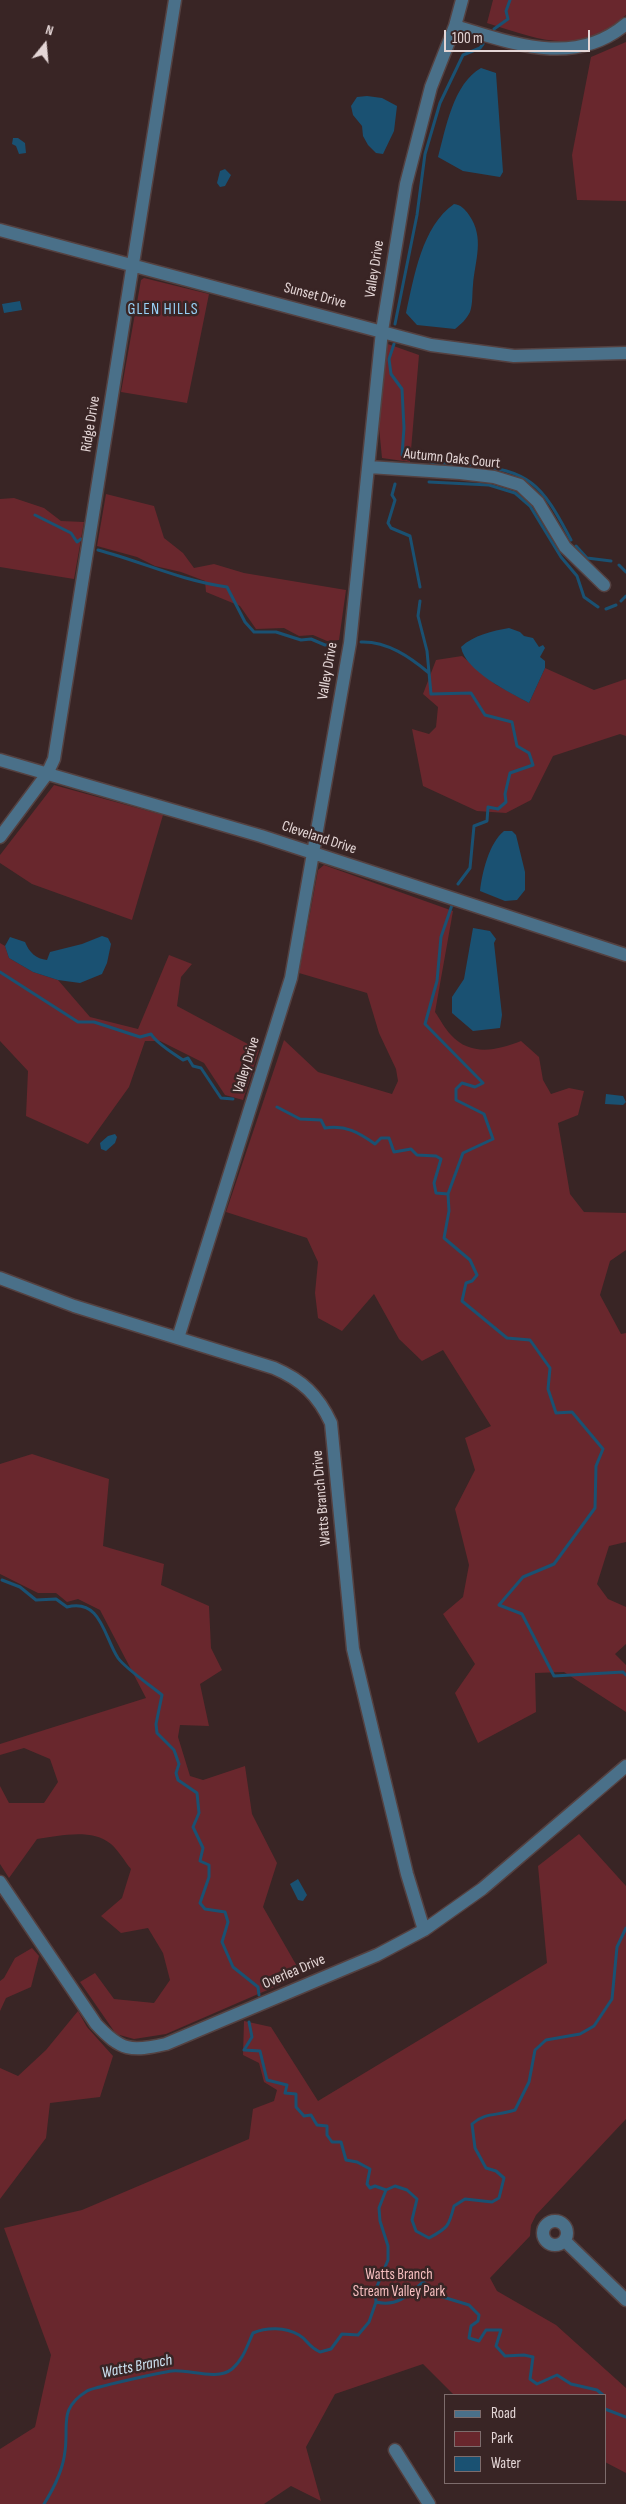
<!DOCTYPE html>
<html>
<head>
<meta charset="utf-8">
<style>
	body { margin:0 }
	#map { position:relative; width:626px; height:2504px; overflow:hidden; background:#392525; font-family:"Sofia Sans Condensed",sans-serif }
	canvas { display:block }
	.legend { position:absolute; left:444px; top:2394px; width:162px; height:90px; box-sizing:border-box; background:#392525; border:1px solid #7d6c6c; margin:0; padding:6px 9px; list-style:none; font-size:15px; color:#e4d6d6 }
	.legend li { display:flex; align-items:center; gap:10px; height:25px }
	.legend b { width:25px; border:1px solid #7d6c6c }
	.north { position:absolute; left:20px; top:20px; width:50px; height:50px; -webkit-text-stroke:4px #392525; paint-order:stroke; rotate:17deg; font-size:14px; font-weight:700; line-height:20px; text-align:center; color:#e4d6d6 }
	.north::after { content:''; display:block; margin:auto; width:18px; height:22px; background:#e4d6d6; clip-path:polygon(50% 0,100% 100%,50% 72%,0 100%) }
	.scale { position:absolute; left:444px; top:30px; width:146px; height:22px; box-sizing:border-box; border:2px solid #e4d6d6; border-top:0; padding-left:6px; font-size:15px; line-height:18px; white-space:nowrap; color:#e4d6d6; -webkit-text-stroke:4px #392525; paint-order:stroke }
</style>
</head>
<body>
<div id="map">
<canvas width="626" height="2504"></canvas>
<ul class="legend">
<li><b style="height:6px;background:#4a7089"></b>Road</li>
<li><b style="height:14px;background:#69272d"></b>Park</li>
<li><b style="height:14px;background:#1a5172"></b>Water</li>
</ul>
<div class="north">N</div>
<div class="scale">100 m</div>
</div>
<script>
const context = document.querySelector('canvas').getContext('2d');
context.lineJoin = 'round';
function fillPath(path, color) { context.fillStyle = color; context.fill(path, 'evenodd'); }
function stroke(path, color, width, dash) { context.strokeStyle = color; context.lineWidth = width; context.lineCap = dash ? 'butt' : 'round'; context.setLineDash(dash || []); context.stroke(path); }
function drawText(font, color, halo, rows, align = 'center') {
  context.font = font + ' "Sofia Sans Condensed",sans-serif'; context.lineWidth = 5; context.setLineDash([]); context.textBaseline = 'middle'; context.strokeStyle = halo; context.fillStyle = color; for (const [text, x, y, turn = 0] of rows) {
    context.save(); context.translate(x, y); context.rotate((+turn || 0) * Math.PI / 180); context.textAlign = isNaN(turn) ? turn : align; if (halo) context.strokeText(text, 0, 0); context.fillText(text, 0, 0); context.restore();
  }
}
const green = new Path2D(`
	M493,0H626V15C577,57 542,40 487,23Z
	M626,42V201L577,200L572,155L591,57Z
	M144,278L209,294L187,403L121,392L141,280Z
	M385,343L419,355L410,462L382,458L378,417Z
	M106,494L154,506L164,538L183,553L194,568L214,564L244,573L346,590L339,640L327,641L313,635L299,636L284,628L256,629L240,606L206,592L205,581L181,572L155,566L137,557L97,546Z
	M14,498L44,508L61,521L84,522L74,579L0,567V499Z
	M462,656L495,684L529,703L545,668L594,690L626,679V736L620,734L553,756L531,800L506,813L477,811L423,786L412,729L429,734L436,727L438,707L423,694L436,660Z
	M54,785L163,815L132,920L32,884L0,863V855Z
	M324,865L453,911L435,1012C440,1019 445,1029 451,1035C471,1057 498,1050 521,1041L539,1057L543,1080L551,1094L569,1088L584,1091L578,1115L558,1123L570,1194L584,1212L626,1213V1250L610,1261L600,1295L621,1334L626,1333V1542L609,1546L597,1584L608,1599L626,1607V1644L615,1654L626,1665V1712L564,1672L535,1673L536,1712L478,1743L455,1693L475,1664L443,1614L463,1597L469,1565L455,1509L475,1470L465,1438L491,1426L443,1350L422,1361L399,1339L374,1294L342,1331L318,1318L315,1293L318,1262L307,1238L226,1212L284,1040L318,1072L392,1094L398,1081L396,1069L379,1033L367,993L299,973L318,870Z
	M0,943L5,946L9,958L33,972L58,980L90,1017L138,1029L169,955L192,964L181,977L177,1006L259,1050L243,1100L225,1095L204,1063L160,1041H145L129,1087L88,1144L26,1116L28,1071L0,1041Z
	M32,1454L109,1479L103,1546L164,1564L161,1585L209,1606L211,1648L222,1670L200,1684L209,1726L180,1725L178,1737L190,1776L203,1780L245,1766L252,1814L277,1863L263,1907L302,1975L166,2034L134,2039L116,2034L80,1982L95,1973L114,1999L154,2003L170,1980L163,1953L148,1928L121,1933L101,1916L122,1898L131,1869C125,1862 119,1851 111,1844C91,1828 60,1836 37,1839L9,1878L0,1864V1786L9,1803H44L58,1782L50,1759L24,1748L0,1755V1744L146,1698L100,1610L78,1599L67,1602L56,1593H38L0,1574V1464Z
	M579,1834L626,1886V2119L536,2215L531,2225L530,2236L490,2278L497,2291L556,2325L626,2388V2473L605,2462V2395H454L423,2364L335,2394L306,2447L321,2501L291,2486L264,2504H0V2449L35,2427L51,2355L4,2228L82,2210L249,2139L253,2109L274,2101L277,2090L264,2082L259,2063L243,2055L244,2021L271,2027L318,2101L547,1963L538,1866Z
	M32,1948L39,1956L31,1987L6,1998L0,2011V1981L4,1978L15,1958Z
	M78,2011L87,2027L113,2056L100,2097L50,2103L46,2138L0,2199V2068L18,2076L46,2050Z`);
const water = new Path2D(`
	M481,68L496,73L503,172L500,177L463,171L438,157C446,128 453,84 481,68Z
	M367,96L382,98L397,106L394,131L383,154L376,153L368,145L363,136L362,126L353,115L351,106L357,97Z
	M13,138H18L25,143L26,153L19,154L16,146L12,144Z
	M225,169L231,175L225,186L220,187L217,183L220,171Z
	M454,204C461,205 465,209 469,215C485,238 475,260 473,285C472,294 473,303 470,312C466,320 461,324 455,329L417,325L406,313C414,277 422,226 454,204Z
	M20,301L22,310L4,313L2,304Z
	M509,628L520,632L524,636L533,638L539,647L543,645L545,648L540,657L545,661V668L529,703C509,692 465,671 461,647C474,635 492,631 509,628Z
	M504,831H512L516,835L525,872V890L517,900L505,901L480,891C482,873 489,843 504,831Z
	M473,928L490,931L496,939L494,943L502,1015L500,1028L473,1031L452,1013V997L464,979Z
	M102,936L108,938L111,944L107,963L102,974L80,983L58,980L33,972L9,958L5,946L10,937L25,942C29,952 36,959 47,960L50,952L82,944Z
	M606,1094L623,1096L626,1102L623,1105L605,1104Z
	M115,1134L117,1137L115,1143L106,1151L101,1149L100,1143L108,1136Z
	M298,1879L307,1895L303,1901L298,1900L290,1884Z`);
const stream = new Path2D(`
	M494,29L508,19L506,11L510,0
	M395,324L417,215L425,154L440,103L463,55L480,48L483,44
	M394,344L389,359L391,374L402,389L404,428L402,455
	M431,462L457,464
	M466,464C531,471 541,483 571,540
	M429,482L489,485L515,493L530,506L561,557L577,576L584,597L598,607
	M395,484L392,495L395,500L388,523L391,528L410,536L420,587
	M35,515L71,533L77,542L81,539
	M576,546L587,558L611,561
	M98,550C143,562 179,580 227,587L245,622L254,632H276L301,640L311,639L325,645H335
	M619,565L626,572
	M420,601L418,616L427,651L431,694L471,693L485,715L512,722L517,746L529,753L533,765L510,773L505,794L506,802L498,809L488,807L487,821L474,826L470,868L458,884
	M621,601L626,596
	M606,609L616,605
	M361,642C387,641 410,657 429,673
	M452,905L441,937L437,981L425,1024L483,1083L475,1087L462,1083L456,1089V1100L484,1114L493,1139L463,1153L448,1194L449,1211L444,1238L470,1260L477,1275L472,1281L466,1283L462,1301L507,1338L530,1340L550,1368L548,1389L556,1413L572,1412L603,1449L596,1466L595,1508L554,1564L523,1577L499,1605L522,1614L554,1676L623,1672L626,1675
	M0,972L78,1022H94L140,1037L151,1034C157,1044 173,1053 183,1060L188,1058L193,1066L201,1068L221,1098L233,1099
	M277,1107L300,1119L321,1120L325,1128C346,1125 358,1132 375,1144L381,1138H389L394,1152L411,1149L417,1155L436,1156L441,1159L434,1183L436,1193L448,1194
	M2,1580L20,1587L36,1600L56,1599L67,1607C101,1598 104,1637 118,1658C125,1668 151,1686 162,1695L156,1724L157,1733L174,1750L179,1764L176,1773L178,1780L197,1793L199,1813L193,1827L203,1848L200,1861L209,1865V1877L200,1903L205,1909L225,1912L228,1922L222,1942L233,1967L258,1987L259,1995
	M249,2022L252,2037L244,2050L260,2051L267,2080L287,2085L285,2093L296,2094V2107L304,2116L311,2115L317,2125L327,2126V2135L332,2142H341L346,2160L357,2162L370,2169L367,2184L370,2188L375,2186L386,2190
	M376,2302C397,2307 408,2296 423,2282L431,2288L433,2294L469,2305L479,2315L478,2321L471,2326L469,2338L479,2341L486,2330H501L496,2346L505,2356L524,2355L533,2357L530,2379L537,2384L557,2375L571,2384L597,2390L603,2395
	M605,2409L626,2417
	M44,2504C54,2488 63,2471 65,2451C69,2425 58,2409 87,2391C91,2388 162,2372 172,2371C189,2369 217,2381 232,2369C243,2360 247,2346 253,2333C267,2327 285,2327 299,2335C308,2340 307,2346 320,2352L331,2349L342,2334L358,2335L369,2322L376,2302L375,2291L388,2260V2246L380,2221L379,2208L386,2190L395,2186L407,2190L417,2199L412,2220L416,2231L429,2238C448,2228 449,2226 454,2206L465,2199L492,2202L499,2198L504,2178L496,2171L486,2168L475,2148L472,2124C485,2112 498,2116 515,2110L529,2082L535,2050L546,2040L580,2034L594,2026L612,1999L617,1947L626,1928`);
const minor = new Path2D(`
	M455,26C512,43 574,68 626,24
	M0,230L431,345L514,356L626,353
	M369,467L460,473L494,477L520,485L538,502L565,547L604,585
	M0,760L261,836L626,955
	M0,837L47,774L54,759L175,0
	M0,1278L74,1306L274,1368C302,1380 318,1395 331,1423L353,1649L407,1874L424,1930
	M178,1338L291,978L350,643L382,331L406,184L431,87L455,26L462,0
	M0,1882L96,2024C121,2051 131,2052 166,2044L377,1955L424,1930L482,1889L626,1766
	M543 2233a12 12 0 1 1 24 0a12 12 0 1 1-24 0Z
	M565,2241L626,2300
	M395,2450L429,2504`);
const streetNames = [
	["Valley Drive",375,269,-81],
	["Sunset Drive",315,296,15],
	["Ridge Drive",91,424,-81],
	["Autumn Oaks Court",452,459,6],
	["Valley Drive",328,671,-80],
	["Cleveland Drive",319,838,18],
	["Valley Drive",247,1065,-73],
	["Watts Branch Drive",322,1498,-95],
	["Overlea Drive",294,1972,-23]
];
const parkNames = [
	["Watts Branch",399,2275],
	["Stream Valley Park",399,2292]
];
const neighbourhoodNames = [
	["GLEN HILLS",163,310]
];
const waterNames = [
	["Watts Branch",137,2367,-11]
];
fillPath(green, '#69272d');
fillPath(water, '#1a5172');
stroke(stream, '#1a5172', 3);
stroke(minor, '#544141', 15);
stroke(minor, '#4a7089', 12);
drawText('15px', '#e4d6d6', '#392525', streetNames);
drawText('15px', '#f7bfc0', '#392525', parkNames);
context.letterSpacing = '1px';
drawText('16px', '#98d1f7', '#392525', neighbourhoodNames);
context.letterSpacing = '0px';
drawText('italic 16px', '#cfe5f5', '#392525', waterNames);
</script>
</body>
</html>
